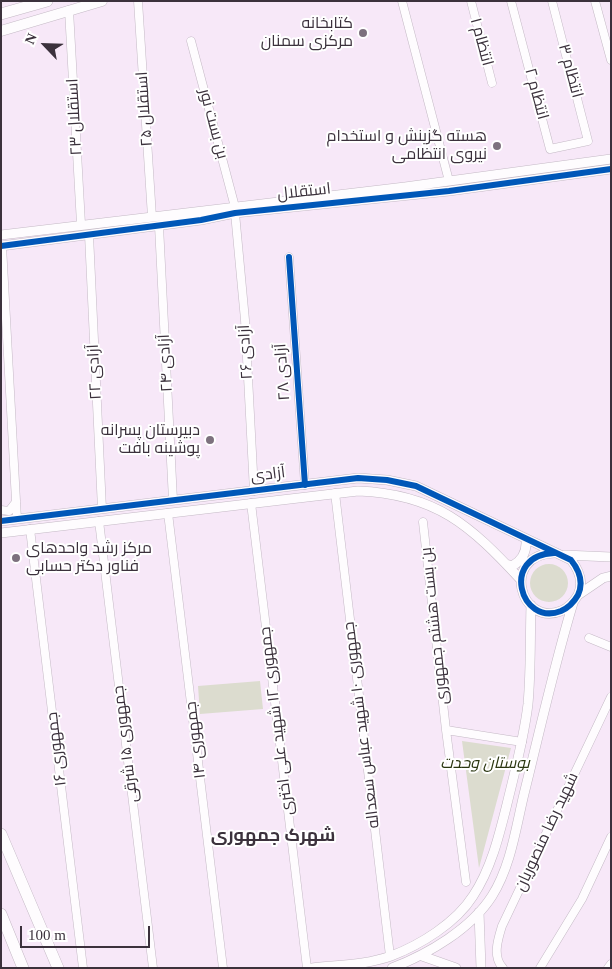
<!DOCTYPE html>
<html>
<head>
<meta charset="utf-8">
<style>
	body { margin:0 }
	#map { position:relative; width:612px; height:969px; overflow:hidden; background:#f7e8f8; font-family:"Times New Roman",serif }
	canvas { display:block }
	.frame { position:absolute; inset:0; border:2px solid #3b313c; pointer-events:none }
	.north { position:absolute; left:20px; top:20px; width:50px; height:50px; -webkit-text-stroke:4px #fff; paint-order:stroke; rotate:294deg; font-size:14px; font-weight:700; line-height:20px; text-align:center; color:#3b313c }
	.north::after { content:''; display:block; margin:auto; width:18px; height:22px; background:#3b313c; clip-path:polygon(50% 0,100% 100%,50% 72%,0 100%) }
	.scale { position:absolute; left:20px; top:926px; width:130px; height:22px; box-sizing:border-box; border:2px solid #3b313c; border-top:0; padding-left:6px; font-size:15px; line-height:18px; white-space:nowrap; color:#3b313c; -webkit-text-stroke:4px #fff; paint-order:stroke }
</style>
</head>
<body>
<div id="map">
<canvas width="612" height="969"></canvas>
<div class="frame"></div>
<div class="north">N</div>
<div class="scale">100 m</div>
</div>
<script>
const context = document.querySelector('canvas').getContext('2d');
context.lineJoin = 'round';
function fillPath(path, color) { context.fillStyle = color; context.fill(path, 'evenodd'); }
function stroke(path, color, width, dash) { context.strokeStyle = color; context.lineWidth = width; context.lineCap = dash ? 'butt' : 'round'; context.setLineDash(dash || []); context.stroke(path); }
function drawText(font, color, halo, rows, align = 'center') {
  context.font = font + ' "Times New Roman",Cairo,serif'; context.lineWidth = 4; context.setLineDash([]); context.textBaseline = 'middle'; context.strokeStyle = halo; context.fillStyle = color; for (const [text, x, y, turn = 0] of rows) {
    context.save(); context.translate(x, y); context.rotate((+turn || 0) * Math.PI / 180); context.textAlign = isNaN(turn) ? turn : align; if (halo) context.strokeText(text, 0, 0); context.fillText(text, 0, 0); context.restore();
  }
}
const green = new Path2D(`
	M530 583a19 19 0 1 1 38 0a19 19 0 1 1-38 0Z
	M260,681L263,709L200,714L198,686Z
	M462,741L511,748L479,868Z`);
const minor = new Path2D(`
	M138,1L152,217
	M402,1L449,181
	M471,1L492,83
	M511,1L550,149L588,141L552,1
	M595,1L611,60
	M69,10L81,224
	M191,41L235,207
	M235,213L245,320L254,491
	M159,226L173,500
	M89,235L102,509
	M2,246L17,519
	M289,257L305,485
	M335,493L390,956
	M251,503L307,968
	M1,510L9,511L16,502
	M168,513L223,968
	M99,521L153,968
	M423,522L446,730L466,882
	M30,529L83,968
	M589,638L611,647
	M446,730L522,742
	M503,968C492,957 498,939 502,926L611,697
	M540,968L582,899L611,837
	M608,968L611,964`);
const tertiary = new Path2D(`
	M1,235L405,187L611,159
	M1,246L201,220L235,213L449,191L611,169
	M1,521L358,478L387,480L416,486L571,560C579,570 584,582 578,595C574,602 568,608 561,611C520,627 500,555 554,553
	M1,533L358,491C436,494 470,525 521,580
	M564,555L611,557
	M506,564L512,566C523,560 527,551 526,539
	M578,595L603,578L611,576
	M479,912L481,968
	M422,956L456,968
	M312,968C338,965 366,965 391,956C420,945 456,923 473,896C491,869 499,836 507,804C515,771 524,738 528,704C531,671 530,638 531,605
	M392,968C428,954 471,929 492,896C511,866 516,827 524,794C540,730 554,666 573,603`);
const secondary = new Path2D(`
	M1,31L102,1`);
const primary = new Path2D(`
	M1,14L47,1
	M1,834L58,968
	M1,914L23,968`);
const cycleway = new Path2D(`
	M1,246L201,220L235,213L449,191L611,169
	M289,257L305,485
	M1,521L358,478L387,480L416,486L571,560C579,570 584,582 578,595C574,602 568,608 561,611C520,627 500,555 554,553`);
const markers = [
	[363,33,5,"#7d717e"],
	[497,146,5,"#7d717e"],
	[210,440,5,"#7d717e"],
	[16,558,5,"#7d717e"]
];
const poiNames = [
	["کتابخانه",353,24],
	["مرکزی سمنان",353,42],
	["هسته گزینش و استخدام",487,137],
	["نیروی انتظامی",487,155],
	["دبیرستان پسرانه",200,431],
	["پوشینه بافت",200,449],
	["مرکز رشد واحدهای",26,549,"left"],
	["فناور دکتر حسابی",26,567,"left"]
];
const streetNames = [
	["انتظام ۱",481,42,75],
	["انتظام ۳",570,71,75],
	["انتظام ۲",536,94,75],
	["استقلال ۲۵",145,109,-94],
	["استقلال ۲۳",75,117,-93],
	["بن بست نور",213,124,75],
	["استقلال",304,192,-6],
	["آزادی ۲۶",246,352,-93],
	["آزادی ۲۴",166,363,-93],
	["آزادی ۲۲",95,372,-93],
	["آزادی ۲۸",283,372,-94],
	["آزادی",268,475,-7],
	["بن بست هشتم جمهوری",435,626,-96],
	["جمهوری ۱۲ شهید علی اختری",277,721,-97],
	["جمهوری ۱۰ شهید عباس سعداله",362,725,-97],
	["جمهوری ۱۴",196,740,-97],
	["جمهوری ۱۵ شرقی",126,744,-97],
	["جمهوری ۱۶",57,749,-97],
	["شهید رضا منصوریان",547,832,-65]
];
const parkNames = [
	["بوستان وحدت",485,764]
];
const neighbourhoodNames = [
	["شهرک جمهوری",273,836]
];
fillPath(green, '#dcdccf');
stroke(minor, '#c4b9c5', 9);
stroke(tertiary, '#c4b9c5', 10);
stroke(secondary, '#c4b9c5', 11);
stroke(primary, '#c4b9c5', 12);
stroke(minor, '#fefcfe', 8);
stroke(tertiary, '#fefcfe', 9);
stroke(secondary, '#fefcfe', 10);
stroke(primary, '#fefcfe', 11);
stroke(cycleway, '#0057b8', 6);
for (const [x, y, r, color] of markers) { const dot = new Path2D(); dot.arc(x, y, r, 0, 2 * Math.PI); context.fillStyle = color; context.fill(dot); stroke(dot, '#fff', 2); }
drawText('16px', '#3b313c', '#fff', poiNames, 'right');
drawText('16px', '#3b313c', '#fff', streetNames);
drawText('italic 16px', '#2a3610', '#fff', parkNames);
drawText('bold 18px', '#3b313c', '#fff', neighbourhoodNames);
</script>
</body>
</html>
